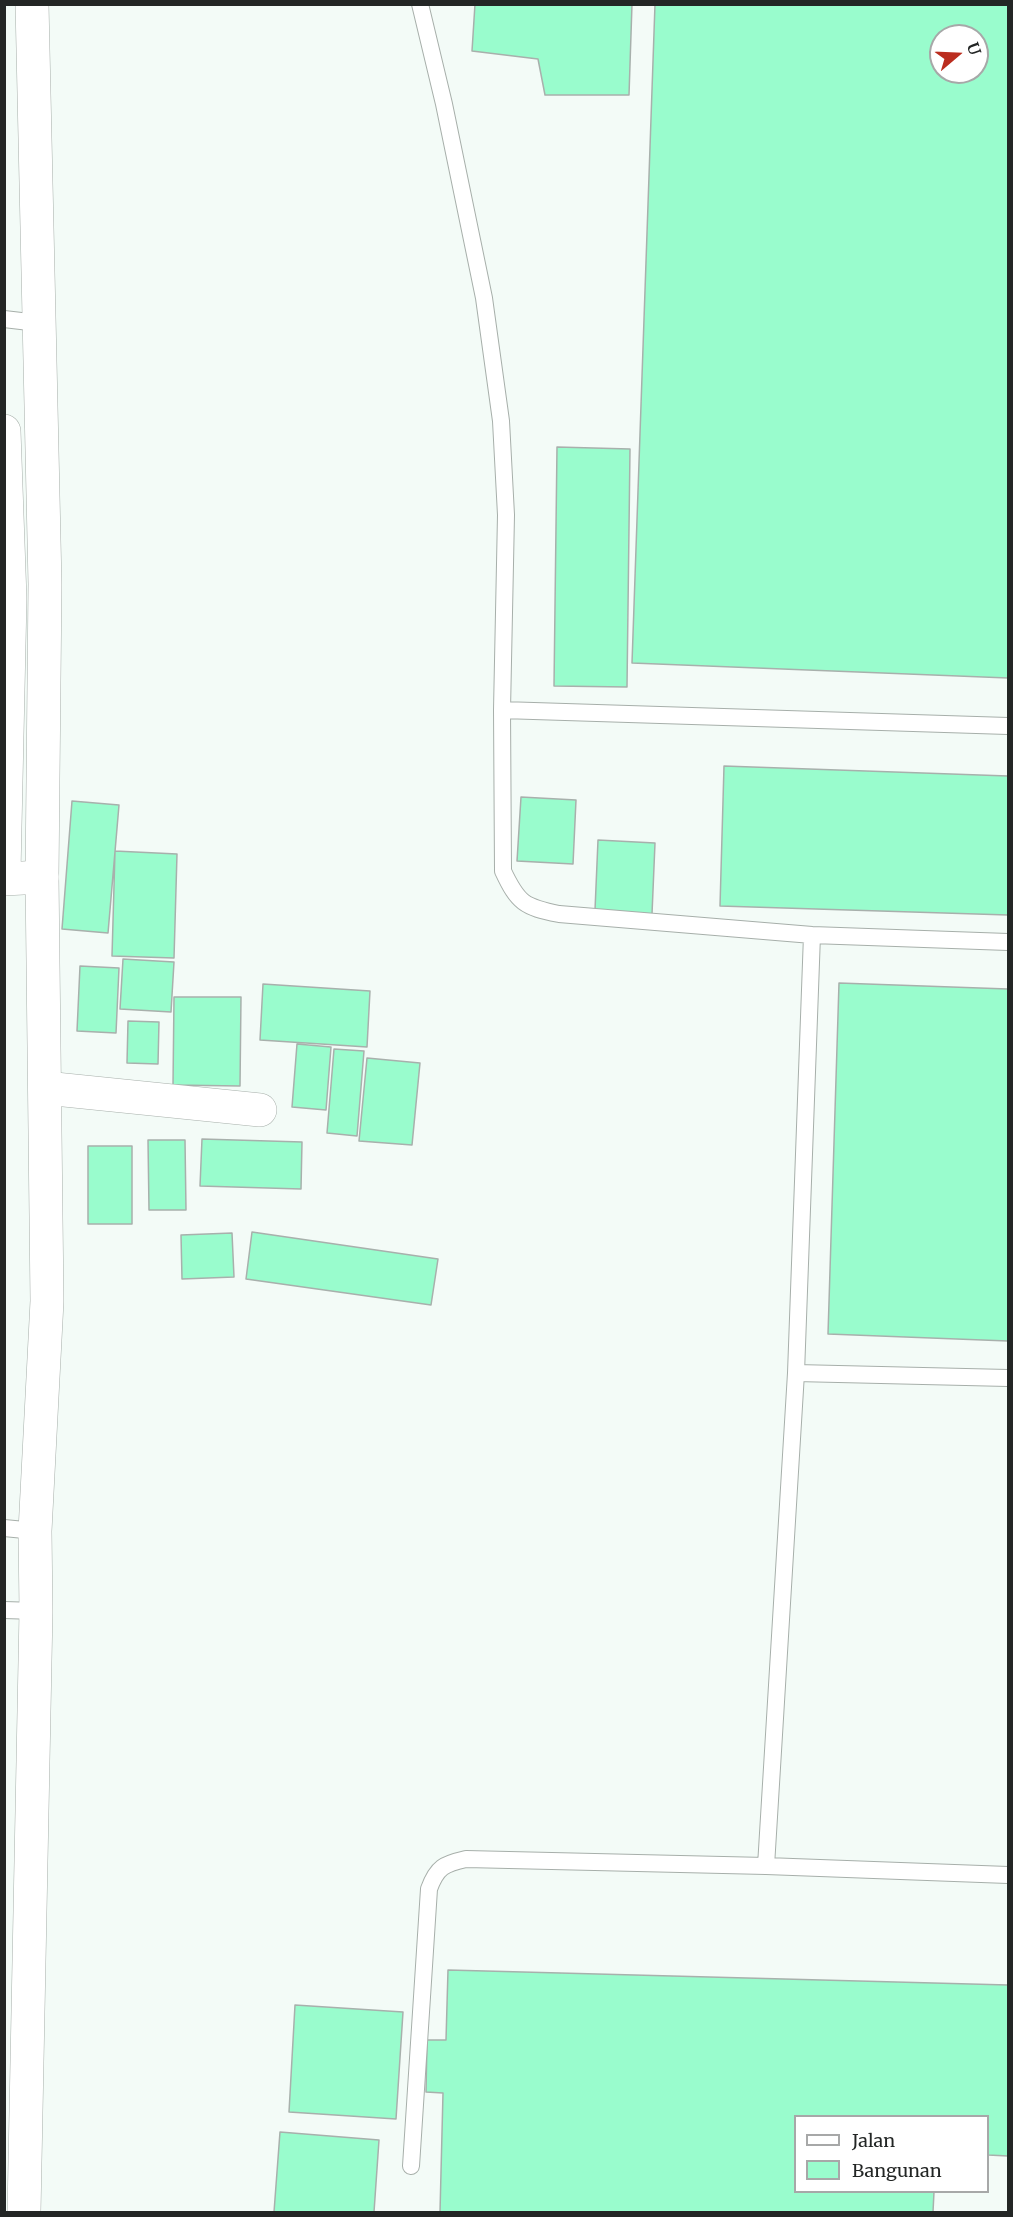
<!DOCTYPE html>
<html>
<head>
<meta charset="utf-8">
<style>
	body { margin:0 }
	#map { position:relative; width:1013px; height:2217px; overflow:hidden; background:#f3fbf7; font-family:Merriweather,serif }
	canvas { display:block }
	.frame { position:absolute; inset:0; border:6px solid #232625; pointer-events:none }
	.legend { position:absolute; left:794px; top:2115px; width:195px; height:78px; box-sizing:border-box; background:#fff; border:2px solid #a7a8a8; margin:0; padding:8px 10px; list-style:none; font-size:18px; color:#232625 }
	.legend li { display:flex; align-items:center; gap:12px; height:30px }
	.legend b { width:30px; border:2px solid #a7a8a8 }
	.north { position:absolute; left:929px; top:24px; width:60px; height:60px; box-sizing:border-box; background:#fff; border:2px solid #a7a8a8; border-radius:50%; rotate:71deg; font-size:16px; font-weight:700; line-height:24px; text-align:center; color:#232625 }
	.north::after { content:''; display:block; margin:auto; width:21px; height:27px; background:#bb2d1f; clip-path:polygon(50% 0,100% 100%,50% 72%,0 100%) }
</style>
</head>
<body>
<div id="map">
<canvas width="1013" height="2217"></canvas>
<div class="frame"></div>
<ul class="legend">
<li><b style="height:8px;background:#fff"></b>Jalan</li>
<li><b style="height:16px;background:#99fccd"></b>Bangunan</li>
</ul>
<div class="north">U</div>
</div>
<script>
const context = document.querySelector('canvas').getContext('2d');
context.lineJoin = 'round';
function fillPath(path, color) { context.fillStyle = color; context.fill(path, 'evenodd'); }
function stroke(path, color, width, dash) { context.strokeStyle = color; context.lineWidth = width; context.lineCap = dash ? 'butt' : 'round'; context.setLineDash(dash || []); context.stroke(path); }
const building = new Path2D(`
	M475,4H632L629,95H545L538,59L472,51Z
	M655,4H1008V678L632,663ZM941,36H977V72H941Z
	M557,447L630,449L627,687L554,686Z
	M724,766L1008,776V915L720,906Z
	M521,797L576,800L573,864L517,861Z
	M72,801L119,805L108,933L62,929Z
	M598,840L655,843L652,914L595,910Z
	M115,851L177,854L174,958L112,956Z
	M123,959L174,962L171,1012L120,1009Z
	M80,966L119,968L116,1033L77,1031Z
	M839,983L1008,989V1341L828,1334Z
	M263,984L370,991L367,1047L260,1040Z
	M174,997H241L240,1086L173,1085Z
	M128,1021L159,1022L158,1064L127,1063Z
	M297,1044L331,1047L326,1110L292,1107Z
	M334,1049L364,1051L357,1136L327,1133Z
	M367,1058L420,1063L412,1145L359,1141Z
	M202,1139L302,1142L301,1189L200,1186Z
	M148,1140H185L186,1210H149Z
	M88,1146H132V1224H88Z
	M252,1232L438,1259L431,1305L246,1279Z
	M232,1233L234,1277L182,1279L181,1235Z
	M448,1970L1008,1985V2156L988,2155V2116H796V2192H934L933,2212H440L443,2093L426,2092L427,2040H446Z
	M295,2005L403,2012L396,2119L289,2112Z
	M280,2132L379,2140L374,2212H274Z`);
const service = new Path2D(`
	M420,4L444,104L484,298L501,421L506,515L502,710L503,871C518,903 524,907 559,914L812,935L1008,942
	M4,319L38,323
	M502,710L1008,726
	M812,935L796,1373L766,1866L1008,1875
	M796,1373L1008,1378
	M4,1528L35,1531
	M4,1610L36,1611
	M411,2166L429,1889C437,1867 444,1864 466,1859L766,1866`);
const minor = new Path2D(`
	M4,879L42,877
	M45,1088L260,1110`);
const tertiary = new Path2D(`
	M4,431L10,599L4,872
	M24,2212L36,1611L35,1531L47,1301L42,877L45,584L32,4`);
fillPath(building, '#99fccd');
stroke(building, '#a8b0ac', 1.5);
stroke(service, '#a7afaa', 18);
stroke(minor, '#a7afaa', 34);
stroke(tertiary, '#a7afaa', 34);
stroke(service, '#fff', 16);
stroke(minor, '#fff', 33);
stroke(tertiary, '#fff', 33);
</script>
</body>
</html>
